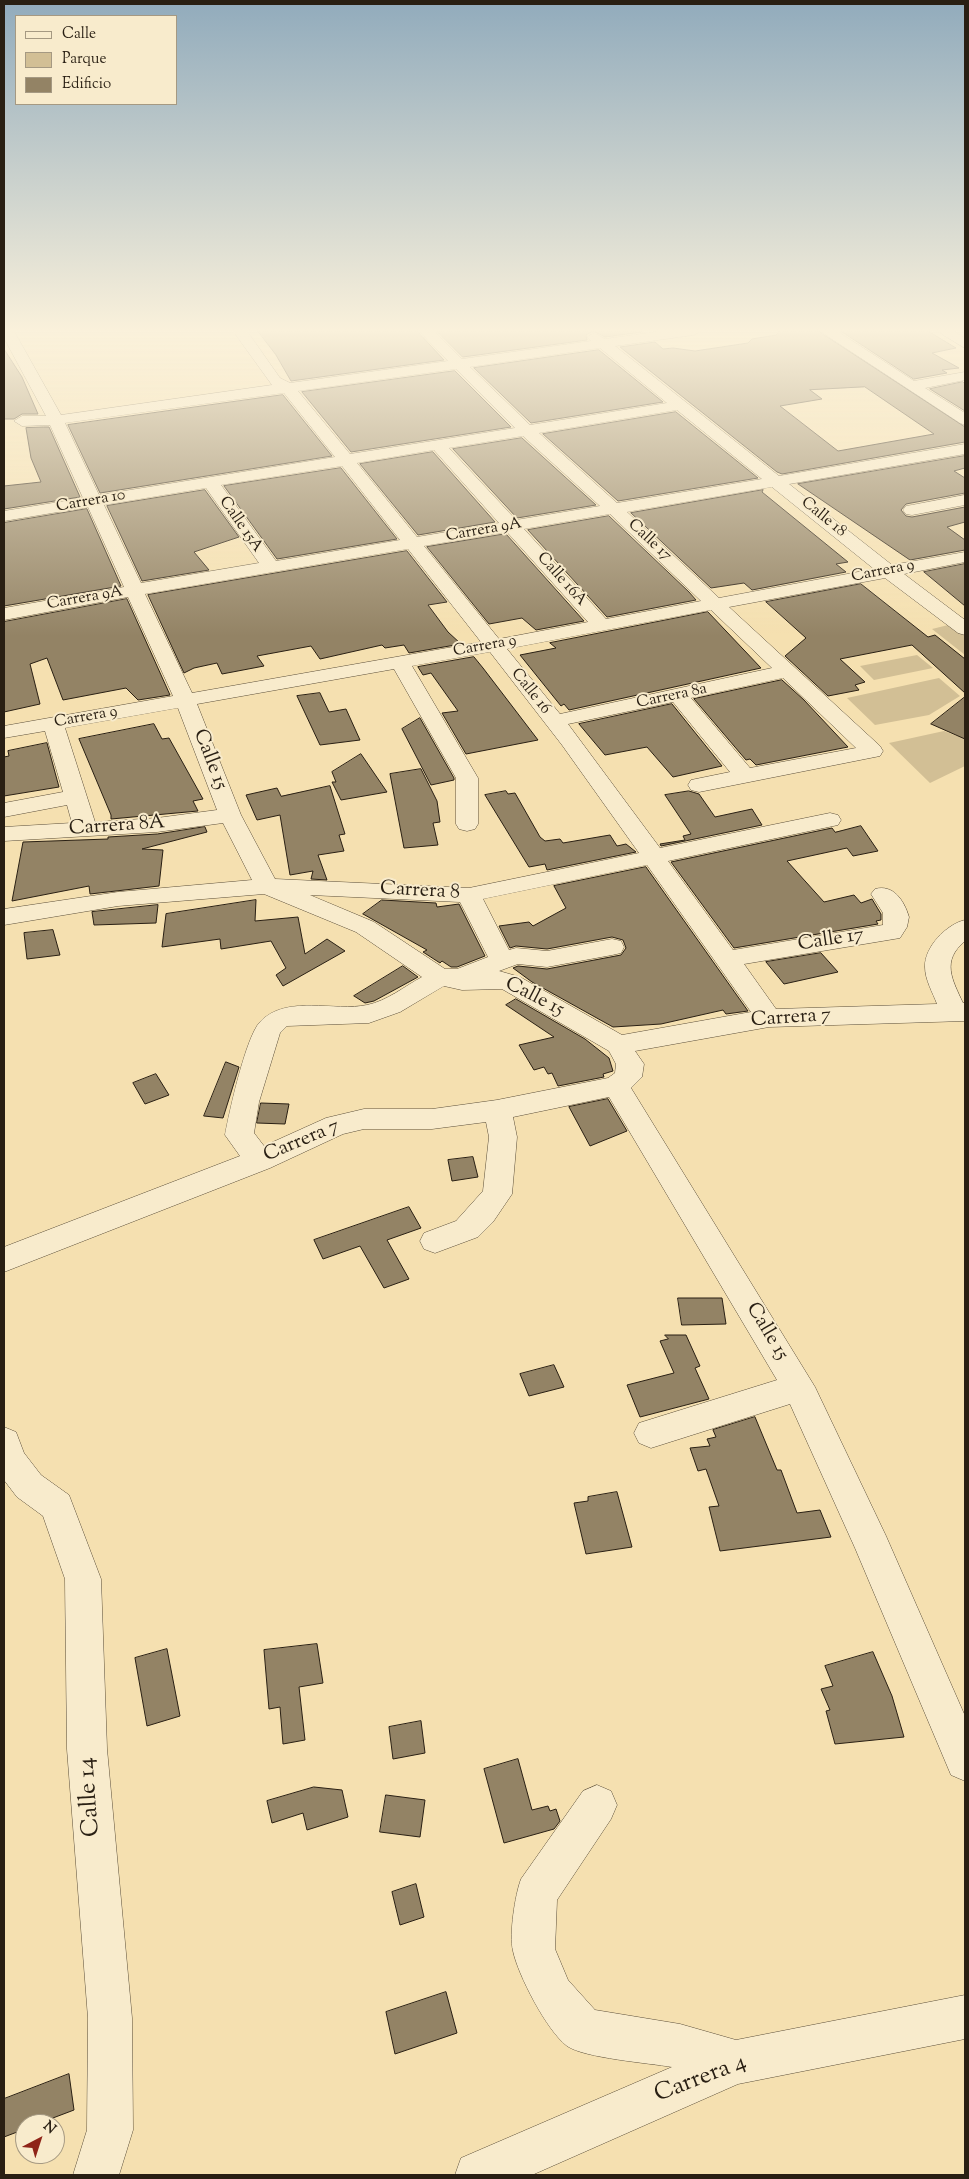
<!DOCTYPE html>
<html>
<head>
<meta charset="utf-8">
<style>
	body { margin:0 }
	#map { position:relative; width:969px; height:2179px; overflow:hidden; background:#f5e0b0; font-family:"Sorts Mill Goudy",serif }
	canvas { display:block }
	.frame { position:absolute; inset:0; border:5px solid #291f13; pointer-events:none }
	.legend { position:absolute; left:15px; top:15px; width:162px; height:90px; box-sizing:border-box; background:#f8ebcc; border:1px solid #a59982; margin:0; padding:6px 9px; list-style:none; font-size:15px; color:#291f13 }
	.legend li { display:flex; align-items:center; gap:10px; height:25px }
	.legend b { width:25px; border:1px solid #a59982 }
	.north { position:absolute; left:15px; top:2114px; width:50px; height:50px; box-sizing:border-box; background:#f8ebcc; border:1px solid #a59982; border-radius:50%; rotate:40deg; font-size:14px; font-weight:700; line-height:20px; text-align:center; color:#291f13 }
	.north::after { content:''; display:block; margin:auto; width:18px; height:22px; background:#8f2418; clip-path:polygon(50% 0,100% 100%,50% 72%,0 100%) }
</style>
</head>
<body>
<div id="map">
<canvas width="969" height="2179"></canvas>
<div class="frame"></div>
<ul class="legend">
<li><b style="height:6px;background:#f8ebcc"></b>Calle</li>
<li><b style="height:14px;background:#d2bf95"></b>Parque</li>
<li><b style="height:14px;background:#938365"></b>Edificio</li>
</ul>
<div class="north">N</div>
</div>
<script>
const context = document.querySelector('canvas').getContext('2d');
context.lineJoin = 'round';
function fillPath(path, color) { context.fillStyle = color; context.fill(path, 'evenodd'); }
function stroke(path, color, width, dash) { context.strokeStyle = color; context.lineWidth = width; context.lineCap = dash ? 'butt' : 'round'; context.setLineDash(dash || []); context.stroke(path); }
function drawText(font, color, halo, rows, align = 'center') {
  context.font = font + ' "Sorts Mill Goudy",serif'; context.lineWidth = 4; context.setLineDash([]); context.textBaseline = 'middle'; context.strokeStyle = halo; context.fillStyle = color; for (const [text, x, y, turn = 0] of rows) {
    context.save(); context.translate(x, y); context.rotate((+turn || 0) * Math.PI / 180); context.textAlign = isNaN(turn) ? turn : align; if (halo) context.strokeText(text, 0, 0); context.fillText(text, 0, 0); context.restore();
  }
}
const green = new Path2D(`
	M952,624L965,634V655L932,629Z
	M917,655L933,668L874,680L860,666Z
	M939,678L960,696L929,715L875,725L847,698Z
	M944,731L957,736L965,735V766L930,783L889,743Z`);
const building = new Path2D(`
	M258,331H417L444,360L291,381L276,355Z
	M437,331H641L642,332L605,337L593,331L586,335L587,340L463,357Z
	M780,331H818L965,427V442L782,474L777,472L620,347L655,342L663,349L673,348L695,351L748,343L752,339L776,335ZM865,387L934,434L838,451L780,406L822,399L810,390Z
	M841,331H928L956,348L932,353L959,368L942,370L947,373L914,379Z
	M4,349L22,377L38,414H22L14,419H4Z
	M599,350L663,402L531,423L474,368Z
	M455,371L511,427L351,452L302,392Z
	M963,382L965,384V411L930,389Z
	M283,395L332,456L100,493L68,425Z
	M676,412L758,478L618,501L543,434Z
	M44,427H49L80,497L4,509V486L41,482L31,458L26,428Z
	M522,438L596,505L517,518L453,449Z
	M433,452L495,522L418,535L360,464Z
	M965,456V468L954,471L965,478V493L906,504L901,510L906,516L912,517L965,507V522L947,527L965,540V550L910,560L798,484Z
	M341,468L397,539L277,559L224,486Z
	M205,490L239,537L194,552L209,570L142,581L107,506Z
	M763,490L762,492L848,562L836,564L846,572L752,590L744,583L711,588L631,513Z
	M87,509L121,586L4,606V523Z
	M609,516L689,592L696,600L607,617L528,530Z
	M506,534L584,621L536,630L522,618L489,624L427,547Z
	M407,551L447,602L428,605L448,632L461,644L409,653L404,645L385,648L382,645L320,659L311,646L257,656L264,666L222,674L217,663L194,668L184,673L148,595Z
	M965,564V606L924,572Z
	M861,584L928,637L935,635L965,659V693L912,645L840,659L865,682L855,685L859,690L828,696L785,656L806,638L766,602Z
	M127,599L170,695L138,700L126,688L63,700L47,658L30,664L40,704L4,712V622Z
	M708,612L761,668L569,710L564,704L561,706L520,655L556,648L550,643Z
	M474,657L483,668L538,740L466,754L442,713L458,711L431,673L423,675L418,667Z
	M782,680L804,700L848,747L756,765L750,759L746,760L694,699Z
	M320,693L329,712L346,709L360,740L320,745L297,696Z
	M965,697V739L931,724Z
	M672,704L722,766L673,777L647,747L605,755L579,724Z
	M420,718L454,778V780L431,785L402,729Z
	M154,724L162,739L169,738L203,799L193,801L198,811L111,819V815L79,739Z
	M47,743L59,787L4,796V757L9,756L8,751Z
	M361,754L387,792L341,800L332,782H336L332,772Z
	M421,769L437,801L440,822L433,823L438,845L404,848L390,774Z
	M330,786L345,834L339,835L344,851L318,855L327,880L311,879L313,871L290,875L280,815L257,820L246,795L277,788L281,796Z
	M506,791L508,794L515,793L540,837L545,841L560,839L563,843L610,835L617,846L626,844L636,852L547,870L545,864L529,867L485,795Z
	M689,791L699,794L715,817L752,809L762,825L661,846L660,844L685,840L683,836L691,834L665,795Z
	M861,826L878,851L853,856L847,848L787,861L824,902L854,895L861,903L872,899L881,914V920L876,921L878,924L734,948L671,862L832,828L835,832Z
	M205,827L207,832L142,849L163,850L159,886L90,894L89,886L12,901L23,842L108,839V837L157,834Z
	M646,867L748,1011L726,1014L723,1010L661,1024L613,1027L532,982L513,968L518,966L547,969L621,955L626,948L623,940L612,937L547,949L516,946L510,948L499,926L529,922L533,926L566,908L554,886Z
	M256,900L255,921L298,917L305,954L327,939L345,951L283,986L276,975L286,968L271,941L221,949L220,939L162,947L166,914Z
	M382,900L436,903L437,907L459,904L485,956L457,967H451L442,961L440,963L423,952L427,950L363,914Z
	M158,905L156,923L94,925L92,912Z
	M53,930L60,955L27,959L24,933Z
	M821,953L838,972L784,984L766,962Z
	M403,966L418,977L374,1001L365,1003L354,996Z
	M516,999L585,1039L609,1058L613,1071L603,1074L604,1077L558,1086L552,1073L548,1074L544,1067L534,1070L519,1045L554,1037L506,1005Z
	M226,1062L239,1067L223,1118L204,1116Z
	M156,1074L169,1095L145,1104L133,1083Z
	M608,1099L627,1131L590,1146L569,1107Z
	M261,1103L289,1104L285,1124L257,1123Z
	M473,1157L478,1177L452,1181L448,1160Z
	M409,1207L421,1228L387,1240L409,1279L384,1288L360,1246L323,1259L314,1240Z
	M678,1298H722L726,1324L682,1325Z
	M665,1335H686L700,1366L695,1368L709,1399L640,1417L627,1385L674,1373L660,1341L668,1339Z
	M554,1365L564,1387L529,1396L520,1374Z
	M755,1417L777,1470H781L797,1513L820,1510L831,1537L720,1551L709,1507L719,1506L706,1469L698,1471L690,1448L710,1446L707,1439L716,1437L713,1430Z
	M617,1492L632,1547L586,1554L574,1503L588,1501V1497Z
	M317,1644L323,1683L299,1687L305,1740L283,1744L280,1707L269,1709L264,1650Z
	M167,1649L180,1716L147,1726L135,1658Z
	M873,1652L892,1696L904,1737L835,1744L826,1711L830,1710L821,1689L833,1686L825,1666Z
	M421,1721L425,1753L393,1759L389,1727Z
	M518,1759L532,1810L548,1806L550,1811L556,1809L560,1821L554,1829L504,1843L484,1769Z
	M314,1787L342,1790L348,1817L307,1830L303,1813L272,1823L267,1801Z
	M386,1795L425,1800L420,1837L380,1832Z
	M416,1884L424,1917L400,1925L392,1892Z
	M446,1992L457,2033L395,2054L386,2012Z
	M69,2074L74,2110L37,2124H25V2129L4,2137V2099Z`);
const minor = new Path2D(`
	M4,331H14L61,415L272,385L233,331H247L280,378L290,383L448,361L419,331H434L462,359L591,341L587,337L594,333L605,339L662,331H701L694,335L615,346L779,476L965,444V454L789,484L892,565L965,552V562L904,574L965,620V635L958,633L885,578L729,607L880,746L883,751L880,756L699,792L691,790L688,785L691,780L730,772L673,702L568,724L660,848L830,813L838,815L841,820L838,825L668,861L733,950L883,925V913L871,894L875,889C893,884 904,900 909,917L907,927L900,938L744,964L776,1009L937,1004C933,993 925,980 925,967C924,947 947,924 965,920V941C941,961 952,979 963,1003H965V1021L769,1027L635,1051L644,1064L642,1077L631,1088L815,1387L886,1536L965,1716V1781L951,1775L855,1548L790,1404L651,1448L639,1443L634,1433L639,1423L777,1380L609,1097L513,1117L517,1137L512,1194L493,1222L478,1237L435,1253L424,1249L420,1241L424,1233L456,1221L483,1191L489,1137L486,1122L432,1129H364L343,1134L270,1168L4,1272V1247L240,1156L225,1135C229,1113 246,1036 260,1022C286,994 335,1012 367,1005C387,1001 405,986 422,977L356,932L264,894L118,906L4,925V909L118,892L252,880L223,823L157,832L4,841V827L72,823L67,805L4,817V803L63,792L45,731L4,738V726L173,696L128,597L4,620V608L124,587L88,507L4,521V511L83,498L50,425L22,426L14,421L22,416H46L4,338ZM600,348L667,403L530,425L470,367ZM456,369L515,428L350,454L298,391ZM284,393L335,457L99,495L65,423ZM677,410L762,479L617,503L539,433ZM523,436L600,506L516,520L449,448ZM434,450L499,523L417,537L357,463ZM342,466L400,540L276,561L221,485ZM772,487L874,569L719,598L627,512ZM206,488L259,563L141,583L104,505ZM610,514L701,601L606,619L524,529ZM507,532L588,622L499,639L424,546ZM408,549L481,642L192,693L145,594ZM711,610L772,668L560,714L507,649ZM490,652L562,745L639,853L469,888L275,879L241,815L197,704L394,669L456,778V824L459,829L467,831L475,829L478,824V778L412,666ZM783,678L856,748L750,768L691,698ZM178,708L217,810L157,818L95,822L65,728ZM647,865L751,1012L622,1035L520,977L499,971L518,964L547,967L612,955L621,953L624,947L621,941L612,939L547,951L516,948L509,950L483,899ZM310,895L460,902L488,957L457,969H445L374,922ZM444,986L462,990L502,989L609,1051L616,1064L615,1073L608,1078L497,1100L432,1109H364L326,1118L264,1146L254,1133L259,1102L280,1033L287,1026L369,1023L400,1012Z
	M820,331H837L914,381L965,372V380L925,388L965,413V425L960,423Z
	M937,331H954L965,338V348Z
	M965,495V505L912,515L906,514L903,510L906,506L912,505Z
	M4,1427L16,1432L24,1453L41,1475L69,1495L101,1579L107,1749L132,2018L133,2130L119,2175H73L87,2130L88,2018L67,1749L65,1579L43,1516L17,1497L4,1480Z
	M597,1785L611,1791L617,1805L611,1819L557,1900L555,1949L568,1980L595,2010L680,2024L736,2040L965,1995V2039L738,2084L532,2175H455L461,2158L672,2067C649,2063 584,2058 567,2046C547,2031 518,1975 513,1951C509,1934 515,1895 521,1879L583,1791Z`);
const farStreetnames = [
	["Carrera 10",91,502,-10],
	["Calle 18",823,518,39],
	["Calle 15A",240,525,55],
	["Carrera 9A",484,531,-10],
	["Calle 17",649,541,43],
	["Carrera 9",883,572,-11],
	["Calle 16A",561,580,48],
	["Carrera 9A",85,599,-10],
	["Carrera 9",485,647,-10],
	["Calle 16",530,692,51],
	["Carrera 8a",672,697,-12],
	["Carrera 9",86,718,-10]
];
const streetNames = [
	["Calle 15",209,760,69],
	["Carrera 8A",117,827,-4],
	["Carrera 8",420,892,3],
	["Calle 17",831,941,-9],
	["Calle 15",534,998,27],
	["Carrera 7",791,1019,-4],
	["Carrera 7",302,1142,-23],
	["Calle 15",766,1332,59]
];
const nearStreetnames = [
	["Calle 14",91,1797,-94],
	["Carrera 4",701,2080,-21]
];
fillPath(green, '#d2bf95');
fillPath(building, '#938365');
stroke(building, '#291f13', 1);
stroke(minor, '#5c4f3a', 1);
fillPath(minor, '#f8ebcc');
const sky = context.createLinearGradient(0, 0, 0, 636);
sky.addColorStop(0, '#91abbc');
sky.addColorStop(0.52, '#faf1db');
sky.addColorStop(1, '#faf1db00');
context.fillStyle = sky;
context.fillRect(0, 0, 969, 636);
drawText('16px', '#291f13', '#f8ebcc', farStreetnames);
drawText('20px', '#291f13', '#f8ebcc', streetNames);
drawText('24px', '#291f13', '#f8ebcc', nearStreetnames);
</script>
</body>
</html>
